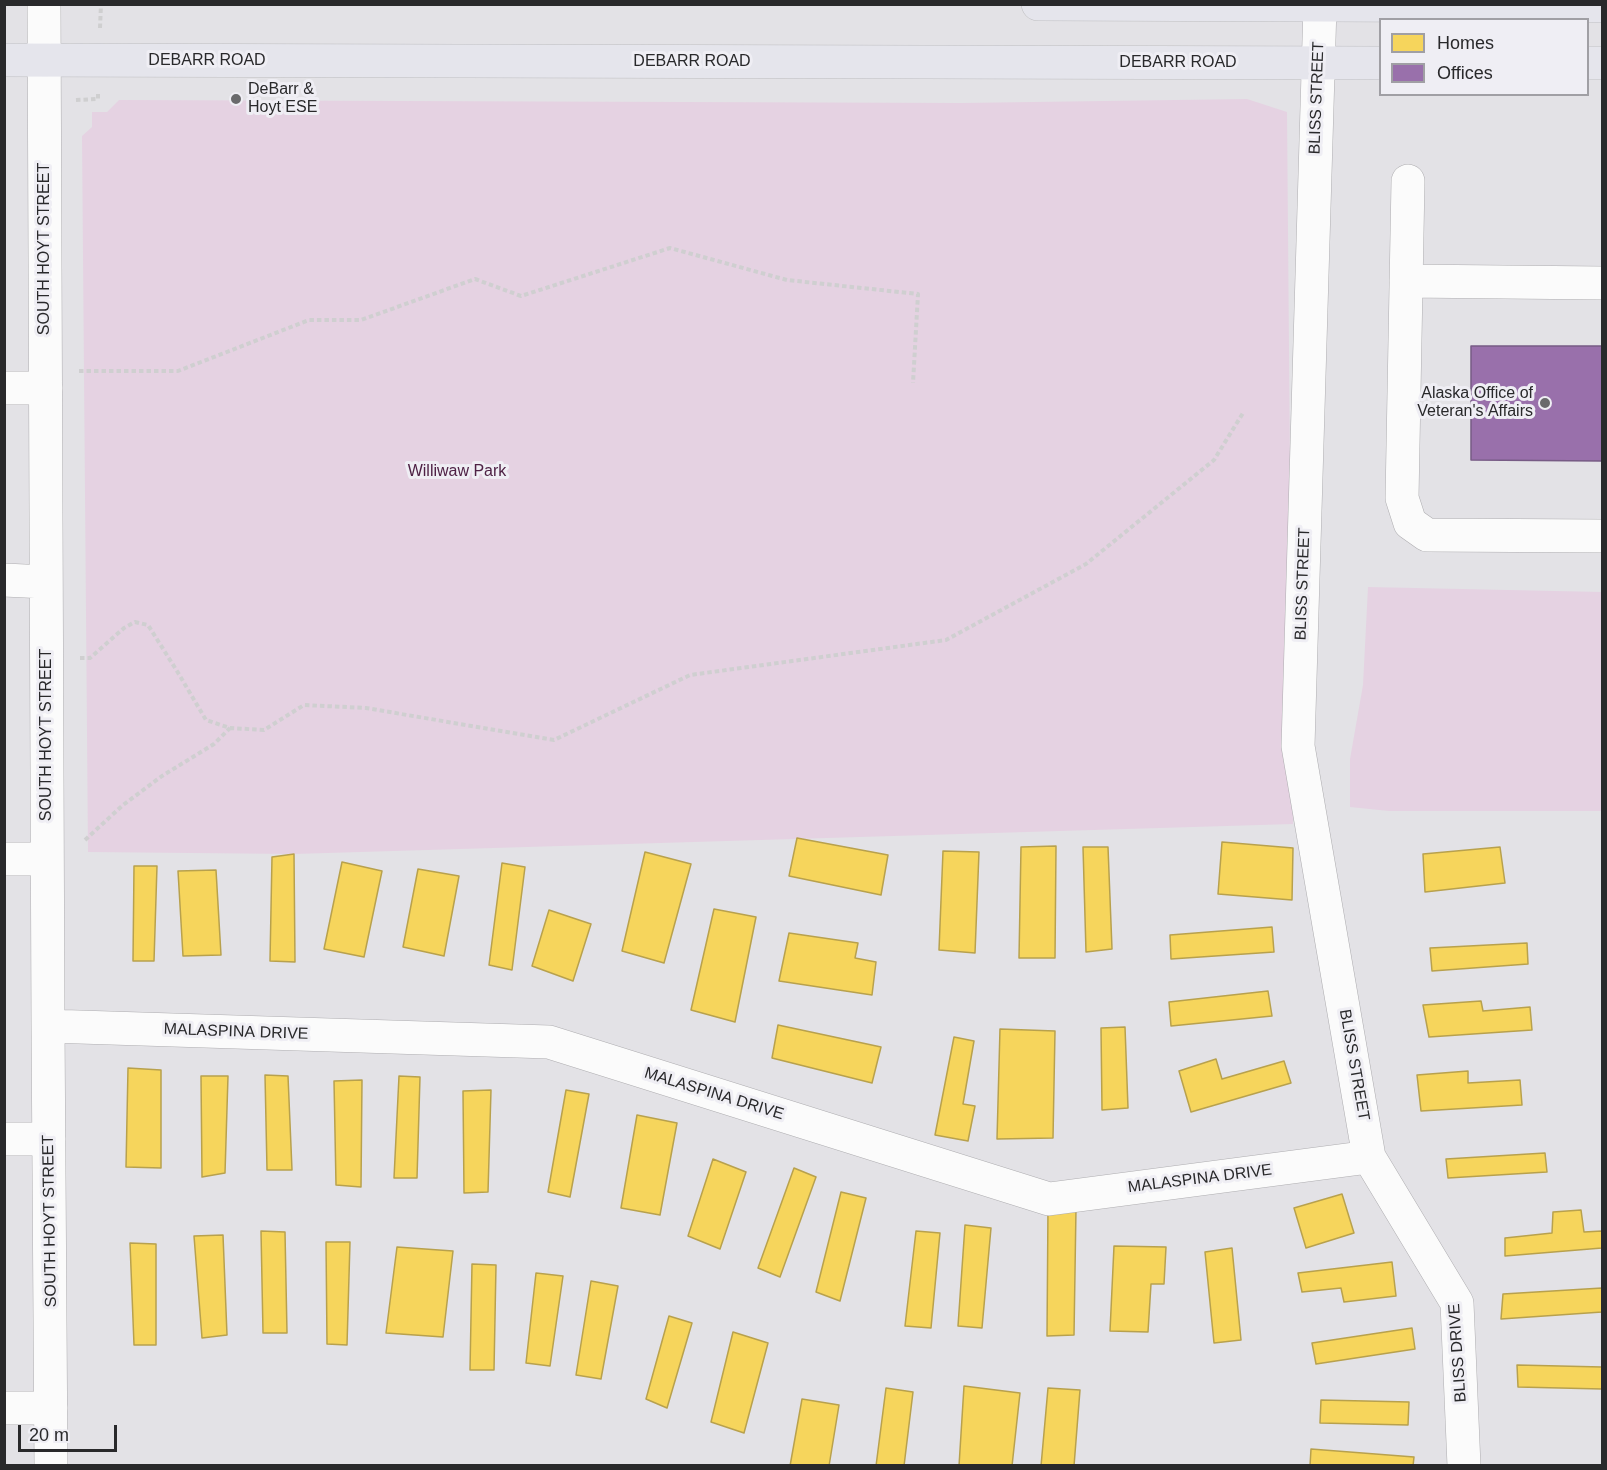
<!DOCTYPE html>
<html>
<head>
<meta charset="utf-8">
<style>
	body { margin:0 }
	#map { position:relative; width:1607px; height:1470px; overflow:hidden; background:#e3e2e6; font-family:Arial,sans-serif }
	canvas { display:block }
	.frame { position:absolute; inset:0; border:6px solid #29292b; pointer-events:none }
	.legend { position:absolute; left:1379px; top:18px; width:210px; height:78px; box-sizing:border-box; background:#efeef4; border:2px solid #a09fa4; margin:0; padding:8px 10px; list-style:none; font-size:18px; color:#29292b }
	.legend li { display:flex; align-items:center; gap:12px; height:30px }
	.legend b { width:30px; border:2px solid #a09fa4 }
	.scale { position:absolute; left:18px; top:1425px; width:99px; height:27px; box-sizing:border-box; border:3px solid #29292b; border-top:0; padding-left:8px; font-size:18px; line-height:21px; white-space:nowrap; color:#29292b; -webkit-text-stroke:4px #efeef4; paint-order:stroke }
</style>
</head>
<body>
<div id="map">
<canvas width="1607" height="1470"></canvas>
<div class="frame"></div>
<ul class="legend">
<li><b style="height:16px;background:#f6d55c"></b>Homes</li>
<li><b style="height:16px;background:#9970ab"></b>Offices</li>
</ul>
<div class="scale">20 m</div>
</div>
<script>
const context = document.querySelector('canvas').getContext('2d');
context.lineJoin = 'round';
function fillPath(path, color) { context.fillStyle = color; context.fill(path, 'evenodd'); }
function stroke(path, color, width, dash) { context.strokeStyle = color; context.lineWidth = width; context.lineCap = dash ? 'butt' : 'round'; context.setLineDash(dash || []); context.stroke(path); }
function drawText(font, color, halo, rows, align = 'center') {
  context.font = font + ' Arial,sans-serif'; context.lineWidth = 6; context.setLineDash([]); context.textBaseline = 'middle'; context.strokeStyle = halo; context.fillStyle = color; for (const [text, x, y, turn = 0] of rows) {
    context.save(); context.translate(x, y); context.rotate((+turn || 0) * Math.PI / 180); context.textAlign = isNaN(turn) ? turn : align; if (halo) context.strokeText(text, 0, 0); context.fillText(text, 0, 0); context.restore();
  }
}
const green = new Path2D(`
	M1247,99L1287,112L1293,824L294,854L88,852L82,136L92,127V112H107L119,100L962,103Z
	M1368,587L1602,592V811H1389L1350,807V759L1363,685Z`);
const homes = new Path2D(`
	M797,838L888,855L881,895L789,876Z
	M1222,842L1293,848L1292,900L1218,894Z
	M1056,846L1055,958H1019L1021,847Z
	M1083,847H1108L1112,949L1086,952Z
	M1500,847L1505,883L1425,892L1423,854Z
	M943,851L979,852L975,953L939,950Z
	M645,852L691,864L664,963L622,951Z
	M294,854L295,962L270,961L272,857Z
	M342,862L382,871L364,957L324,949Z
	M502,863L525,867L512,970L489,965Z
	M134,866H157L154,961H133Z
	M418,869L459,876L444,956L403,947Z
	M216,870L221,955L183,956L178,871Z
	M714,909L756,917L735,1022L691,1010Z
	M549,910L591,924L573,981L532,966Z
	M1272,927L1274,952L1171,959L1170,935Z
	M789,933L858,943L855,958L876,962L872,995L779,981Z
	M1527,943L1528,964L1432,971L1430,948Z
	M1268,991L1272,1016L1171,1026L1169,1002Z
	M1481,1001L1483,1011L1530,1007L1532,1030L1429,1037L1423,1005Z
	M778,1025L881,1047L872,1083L772,1058Z
	M1125,1027L1128,1108L1102,1110L1101,1028Z
	M1000,1029L1055,1031L1053,1138L997,1139Z
	M954,1037L974,1041L963,1104L975,1106L968,1141L935,1135Z
	M1216,1059L1222,1079L1284,1061L1291,1083L1191,1112L1179,1071Z
	M128,1068L161,1070V1168L126,1167Z
	M1468,1071V1083L1520,1080L1522,1105L1421,1111L1417,1075Z
	M265,1075L288,1076L292,1170H267Z
	M201,1076H228L225,1173L202,1177Z
	M399,1076L420,1077L417,1178H394Z
	M362,1080L361,1187L336,1185L334,1081Z
	M491,1090L488,1192L464,1193L463,1091Z
	M566,1090L589,1094L570,1197L548,1192Z
	M637,1115L677,1123L660,1215L621,1208Z
	M1545,1153L1547,1172L1448,1178L1446,1159Z
	M713,1159L746,1172L720,1249L688,1236Z
	M794,1168L816,1177L780,1277L758,1268Z
	M841,1192L866,1198L840,1301L816,1292Z
	M1342,1194L1354,1233L1306,1248L1294,1208Z
	M1048,1207L1076,1208L1074,1335L1047,1336Z
	M1581,1210L1584,1232L1602,1231V1248L1505,1256V1238L1552,1233L1553,1212Z
	M965,1225L991,1228L982,1328L958,1326Z
	M261,1231L285,1232L287,1333H263Z
	M916,1231L940,1233L931,1328L905,1326Z
	M223,1235L227,1335L202,1338L194,1236Z
	M326,1242H350L347,1345L327,1344Z
	M130,1243L156,1244V1345H134Z
	M1114,1246L1166,1247L1164,1284H1151L1148,1332L1110,1331Z
	M397,1247L453,1251L443,1337L386,1333Z
	M1232,1248L1241,1340L1214,1343L1205,1252Z
	M1392,1262L1396,1296L1344,1302L1341,1288L1302,1292L1298,1273Z
	M472,1264L496,1265L494,1370H470Z
	M536,1273L563,1276L550,1366L526,1363Z
	M591,1281L618,1286L601,1379L576,1375Z
	M1602,1288V1312L1501,1319L1503,1294Z
	M669,1316L692,1323L667,1408L646,1399Z
	M1412,1328L1415,1349L1316,1364L1312,1343Z
	M733,1332L768,1343L744,1433L711,1422Z
	M1517,1365L1602,1367V1389L1518,1387Z
	M964,1386L1020,1393L1012,1466H959Z
	M886,1388L913,1392L904,1466H876Z
	M1048,1388L1080,1390L1074,1466H1041Z
	M802,1399L839,1405L829,1466H790Z
	M1321,1400L1409,1402L1408,1425L1320,1423Z
	M1311,1449L1414,1457L1413,1466H1310Z`);
const offices = new Path2D(`
	M1471,346H1602V461L1471,460Z`);
const path = new Path2D(`
	M100,28L101,4
	M76,100L98,99V92
	M79,371H178L309,320H361L475,279L521,296L670,248L787,280L918,294L913,383
	M80,658H90L124,628L135,622L148,625L177,671L206,720L230,728L264,730L304,705L366,708L554,740L690,675L946,640L1086,564L1214,460L1243,413
	M85,840L123,805L162,776L214,744L230,728`);
const minor = new Path2D(`
	M44,4L48,1026L51,1466
	M1320,6L1298,746L1369,1157L1457,1303L1464,1466
	M1408,181L1402,498L1410,523L1427,535L1602,536
	M1406,281L1602,283
	M4,388H46
	M4,580L46,582
	M4,859H47
	M48,1026L549,1042L1049,1199L1369,1157
	M4,1139H49
	M4,1408H51`);
const major = new Path2D(`
	M1038,4L1602,6
	M4,60L1380,63
	M1588,63H1602`);
const markers = [
	[236,99,6,"#6a6a6c"],
	[1545,403,6,"#6a6a6c"]
];
const streetNames = [
	["DEBARR ROAD",207,61],
	["DEBARR ROAD",692,62],
	["DEBARR ROAD",1178,63],
	["BLISS STREET",1317,98,-88],
	["SOUTH HOYT STREET",45,249,-90],
	["BLISS STREET",1303,584,-88],
	["SOUTH HOYT STREET",47,735,-90],
	["MALASPINA DRIVE",236,1032,2],
	["BLISS STREET",1354,1065,80],
	["MALASPINA DRIVE",714,1094,17],
	["MALASPINA DRIVE",1200,1179,-7],
	["SOUTH HOYT STREET",50,1221,-91],
	["BLISS DRIVE",1458,1353,-94]
];
const poiNames = [
	["DeBarr &",248,90],
	["Hoyt ESE",248,108],
	["Alaska Office of",1533,394,"right"],
	["Veteran's Affairs",1533,412,"right"]
];
const parkNames = [
	["Williwaw Park",457,472]
];
fillPath(green, '#e5d2e2');
fillPath(homes, '#f6d55c');
stroke(homes, '#b8a14d', 1.5);
fillPath(offices, '#9970ab');
stroke(offices, '#775b85', 1.5);
stroke(minor, '#aeadb0', 34);
stroke(major, '#bebec0', 34);
stroke(path, '#cfcfd0', 4, [4.5, 3]);
stroke(minor, '#fbfbfb', 33);
stroke(major, '#e5e5ec', 33);
for (const [x, y, r, color] of markers) { const dot = new Path2D(); dot.arc(x, y, r, 0, 2 * Math.PI); context.fillStyle = color; context.fill(dot); stroke(dot, '#efeef4', 2); }
drawText('16px', '#29292b', '#efeef4', streetNames);
drawText('16px', '#29292b', '#efeef4', poiNames, 'left');
drawText('16px', '#4e2145', '#efeef4', parkNames);
</script>
</body>
</html>
